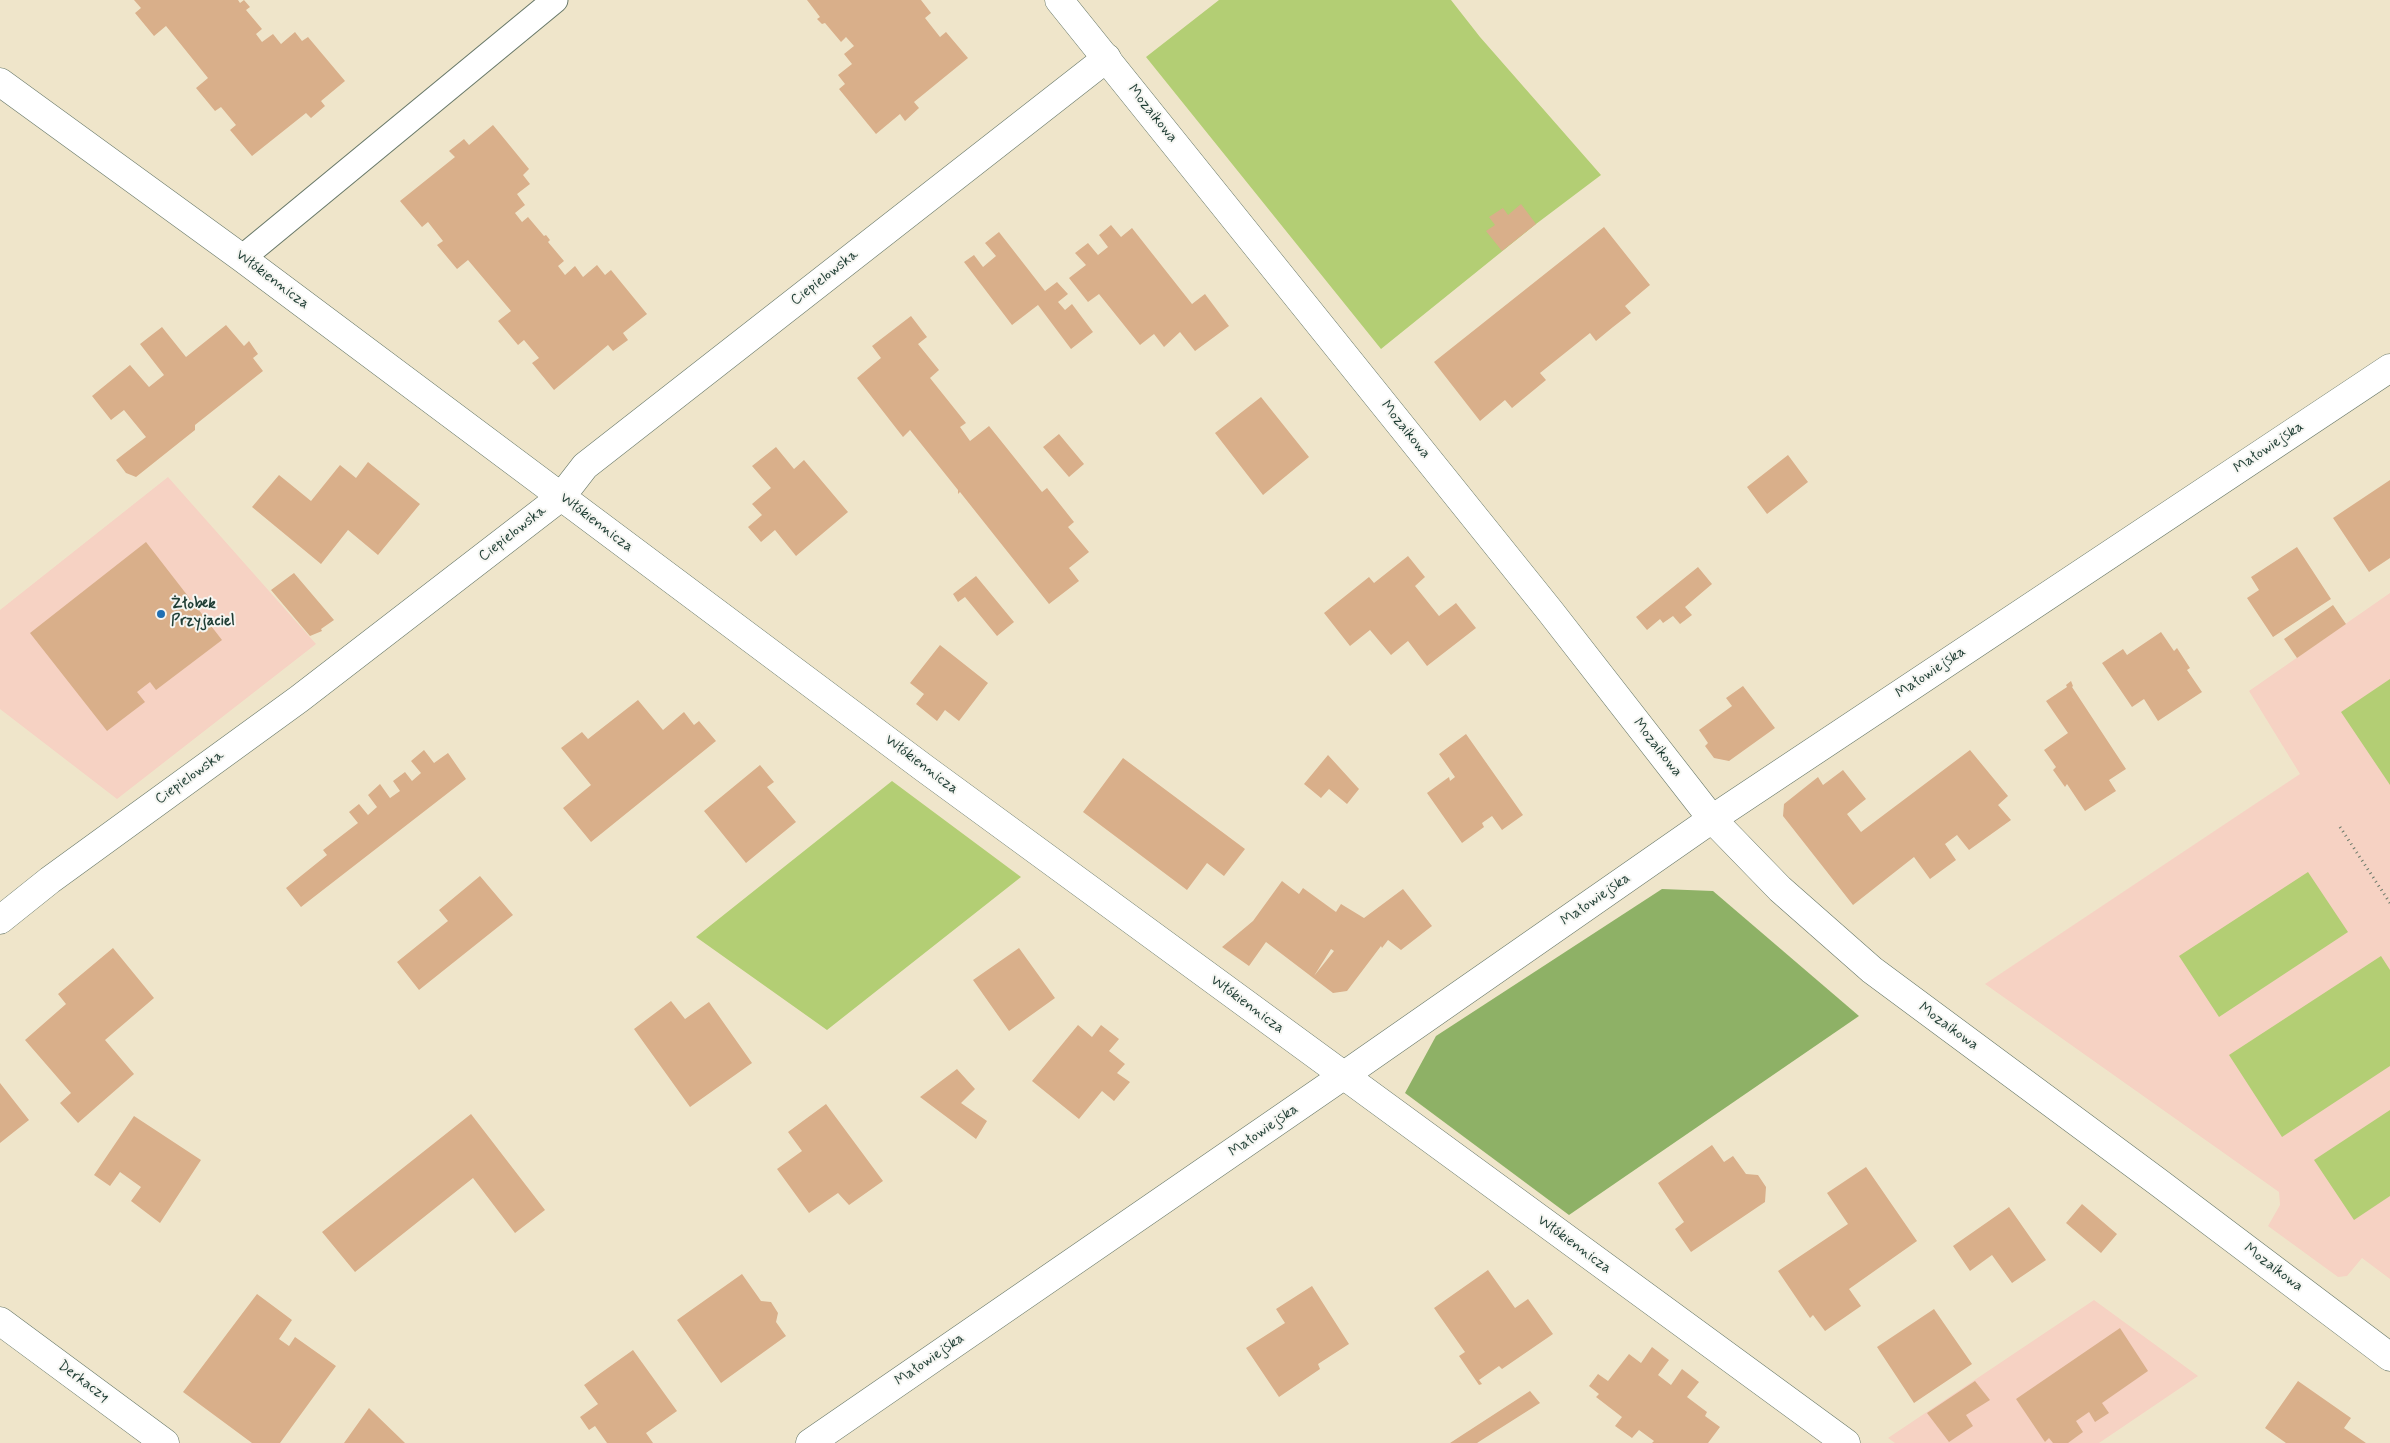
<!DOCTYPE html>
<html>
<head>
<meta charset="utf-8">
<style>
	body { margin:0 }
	canvas { display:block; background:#efe5ca }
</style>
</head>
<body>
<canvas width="2390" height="1443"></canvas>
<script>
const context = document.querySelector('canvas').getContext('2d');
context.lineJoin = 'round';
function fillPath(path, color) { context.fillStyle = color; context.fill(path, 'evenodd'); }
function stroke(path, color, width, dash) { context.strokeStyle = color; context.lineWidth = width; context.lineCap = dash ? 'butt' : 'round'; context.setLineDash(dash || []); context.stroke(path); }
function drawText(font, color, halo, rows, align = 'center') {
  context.font = font + ' Mynerve,sans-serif'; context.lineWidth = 4; context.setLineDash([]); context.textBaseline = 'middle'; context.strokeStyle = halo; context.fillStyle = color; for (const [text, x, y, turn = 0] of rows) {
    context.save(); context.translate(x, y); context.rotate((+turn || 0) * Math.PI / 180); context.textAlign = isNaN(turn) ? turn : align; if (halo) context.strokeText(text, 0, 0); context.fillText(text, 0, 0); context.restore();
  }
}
const built = new Path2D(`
	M168,477L316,644L117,799L0,709V610Z
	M2390,593V1279L2362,1258L2347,1276L2338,1277L2268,1226L2280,1205L2279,1192L1985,984L2300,774L2249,691Z
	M2094,1300L2198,1376L2099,1443H1895L1888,1438Z`);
const green = new Path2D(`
	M1219,0H1451L1480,37L1601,175L1536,224L1381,349L1146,57Z
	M2390,679V785L2341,712Z
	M892,781L1021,877L827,1030L696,937Z
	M2308,872L2348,932L2219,1017L2179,956Z
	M2381,956L2390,970V1066L2282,1137L2229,1055Z
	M2390,1110V1196L2354,1220L2314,1160Z`);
const forest = new Path2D(`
	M1662,889L1713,891L1859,1016L1569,1215L1405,1093L1436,1036Z`);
const building = new Path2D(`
	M134,0H238L240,3L244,0L250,7L246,10L262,29L256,34L262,42L273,34L281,44L295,32L302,41L308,37L345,81L321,101L325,106L311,118L306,113L252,156L230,130L236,125L221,107L215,111L196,88L208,78L166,26L154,36L135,13L141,8Z
	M807,0H921L931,13L925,18L940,37L946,32L968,58L914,102L919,108L905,121L900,114L876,134L839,89L845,84L838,75L852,64L844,54L854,46L846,37L841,42L825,23L822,24L817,19L820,17Z
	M493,125L529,169L523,175L530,184L517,194L525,205L515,213L522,222L528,217L544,236L546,235L550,240L548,242L564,261L558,266L565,275L575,266L583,277L597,265L605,275L611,270L647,314L623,333L628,340L613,351L608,345L554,390L532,363L539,358L524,340L518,345L498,321L511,311L468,260L457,269L437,245L443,241L428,222L422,227L400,201L455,157L449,151L464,139L469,145Z
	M1521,204L1536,224L1502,251L1486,231L1495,225L1489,217L1503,208L1508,215Z
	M1111,225L1121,237L1132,228L1192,304L1205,294L1229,326L1195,351L1180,332L1164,347L1154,334L1140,345L1099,294L1088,302L1069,278L1086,265L1075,253L1088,243L1098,255L1108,247L1099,235Z
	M1604,227L1650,285L1625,306L1631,313L1613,327L1596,341L1590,333L1540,373L1546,380L1512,408L1505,400L1480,421L1434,362Z
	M999,232L1045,291L1057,282L1068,294L1058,302L1065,310L1072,304L1093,332L1071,349L1038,305L1012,325L964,262L974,255L983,267L996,256L985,243Z
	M911,316L927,337L918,344L939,370L930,378L966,423L960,427L970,441L989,426L1042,492L1047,488L1074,522L1068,527L1089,552L1069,568L1079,581L1049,604L960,492L958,494V490L910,430L903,437L857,378L881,358L872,346Z
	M226,325L244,346L249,341L258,354L253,358L263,371L195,425V430L136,477L126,473L116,460L146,437L124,410L111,420L92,396L130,365L149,387L164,375L140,344L162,327L186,357Z
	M1261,397L1309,457L1263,495L1215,433Z
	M1059,434L1084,464L1069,477L1043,447Z
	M776,447L794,469L804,460L848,512L796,556L775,530L761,542L748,527L762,515L752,504L771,488L752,466Z
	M1788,455L1808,482L1767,514L1747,487Z
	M368,462L420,504L378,555L348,530L321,564L252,507L279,475L311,501L340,465L356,478Z
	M2390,480V558L2369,572L2333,518Z
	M146,542L222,640L156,690L150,682L137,692L145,702L107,731L30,633Z
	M2297,547L2331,599L2273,637L2247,598L2259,590L2251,577Z
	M1408,556L1425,577L1415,586L1439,616L1456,603L1476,628L1427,666L1408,641L1391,655L1370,630L1350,646L1324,613L1369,577L1374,583Z
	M1698,567L1712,584L1685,607L1692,615L1680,624L1673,616L1663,623L1660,619L1647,630L1636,617Z
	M294,573L334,620L321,629L322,631L310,636L271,590Z
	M976,576L1014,622L997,636L965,597L958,602L953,594Z
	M2333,605L2346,624L2297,658L2284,639Z
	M2161,632L2174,651L2177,648L2190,668L2187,670L2202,692L2158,721L2144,699L2132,707L2102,663L2123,649L2127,655Z
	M940,645L988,683L959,721L945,710L937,721L916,704L924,694L910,683Z
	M2071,681L2073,686L2072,687L2126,769L2109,780L2116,791L2085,811L2067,784L2065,787L2053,770L2056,767L2044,750L2068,733L2046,701L2067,687L2066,685Z
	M1743,686L1775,728L1729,761L1714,758L1705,746L1708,743L1699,730L1732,706L1726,698Z
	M638,700L663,730L684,712L694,725L699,721L716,741L591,842L563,808L591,785L561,748L582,732L588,739Z
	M1466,734L1523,815L1502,830L1492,816L1482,823L1484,827L1462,843L1427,793L1449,777L1450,781L1455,777L1439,754Z
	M424,750L434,763L448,753L466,779L301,907L286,888L327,855L323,850L358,823L349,812L359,804L368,815L377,807L368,795L380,784L390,798L400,791L393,781L405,772L412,781L421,773L411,761Z
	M1970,750L2008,796L1998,805L2011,820L1969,850L1957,835L1945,844L1956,860L1930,879L1914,857L1853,905L1783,816L1784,804L1818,777L1823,785L1843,770L1866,799L1847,814L1861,832Z
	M1328,755L1359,789L1347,804L1329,789L1321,798L1304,784Z
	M1123,758L1245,849L1224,876L1207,863L1187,890L1083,812Z
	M760,765L774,782L767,787L796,822L746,863L704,811Z
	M480,876L513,915L419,990L397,962L448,921L439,910Z
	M1282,881L1299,894L1303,888L1336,912L1341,904L1364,918L1403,889L1432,926L1401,950L1388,940L1382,948L1381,946L1347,991L1333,993L1266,942L1249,966L1222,947L1253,921ZM1331,949L1334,951L1314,976Z
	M113,948L154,998L105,1040L134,1074L78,1123L60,1103L71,1093L25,1040L66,1004L58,994Z
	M1019,948L1055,998L1009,1031L973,980Z
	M671,1001L685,1019L709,1002L752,1063L690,1107L634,1029Z
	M1078,1025L1092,1037L1101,1025L1119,1039L1109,1051L1125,1064L1117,1073L1130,1082L1114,1101L1102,1091L1079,1119L1032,1081Z
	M957,1069L975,1089L961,1103L987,1121L976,1139L920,1097Z
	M0,1083L29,1120L0,1143Z
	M826,1104L883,1181L849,1205L838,1193L809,1213L777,1169L802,1151L788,1132Z
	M471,1114L545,1210L515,1233L473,1178L355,1272L322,1232Z
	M134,1116L201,1160L160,1223L131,1201L141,1187L120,1172L110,1186L94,1175Z
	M1712,1145L1724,1162L1733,1156L1746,1174L1758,1175L1766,1187L1765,1202L1691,1252L1675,1229L1684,1222L1658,1183Z
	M1866,1167L1917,1241L1849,1289L1861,1306L1825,1331L1813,1315L1810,1318L1778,1271L1848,1224L1827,1193Z
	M2082,1204L2117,1234L2101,1253L2066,1223Z
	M2009,1207L2046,1260L2012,1283L1992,1255L1970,1271L1953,1246Z
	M1488,1270L1515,1308L1528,1299L1553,1334L1502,1369L1499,1366L1479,1380L1482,1384L1479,1385L1459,1356L1465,1352L1434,1308Z
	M742,1274L761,1301L771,1302L778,1313L776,1322L786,1336L721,1383L677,1320Z
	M1312,1286L1349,1344L1318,1364L1320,1369L1279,1397L1246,1348L1285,1323L1276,1309Z
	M257,1294L292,1320L279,1339L289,1346L295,1337L336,1366L280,1443H252L183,1392Z
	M1934,1309L1972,1364L1914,1403L1877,1347Z
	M2120,1328L2148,1371L2102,1403L2109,1413L2095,1422L2089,1412L2076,1421L2083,1432L2068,1443H2053L2049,1438L2045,1442L2016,1399Z
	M1652,1347L1669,1360L1658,1375L1671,1385L1682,1369L1699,1382L1687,1397L1707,1412L1705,1416L1720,1427L1708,1443H1652L1654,1441L1639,1430L1632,1438L1615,1426L1622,1417L1596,1397L1599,1394L1589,1386L1598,1374L1608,1381L1629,1354L1641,1363Z
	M633,1350L677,1411L646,1433L653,1443H607L595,1426L589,1430L580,1417L598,1404L584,1385Z
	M1975,1381L1990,1400L1966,1415L1973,1426L1949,1442L1927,1413Z
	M2298,1381L2351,1418L2344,1428L2366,1443H2286L2265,1428Z
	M1530,1391L1540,1403L1477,1443H1450Z
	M369,1408L372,1411L405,1443H344Z`);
const path = new Path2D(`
	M2340,827L2390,903`);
const lane = new Path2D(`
	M242,258L555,0`);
const street = new Path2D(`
	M0,82L242,258L924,768L1846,1443
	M0,920L50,880L299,699L561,497L585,466L1107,58
	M0,1321L165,1443
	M810,1443L1343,1076L1712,819L2390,368`);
const secondary = new Path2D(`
	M1059,0L1550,611L1712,819L1780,889L1872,970L2158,1182L2390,1357`);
const markers = [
	[161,614,5,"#1f6fb2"]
];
const streetNames = [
	["Mozaikowa",1152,114,51],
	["Ciepielowska",825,278,-38],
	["Włókiennicza",272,280,37],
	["Mozaikowa",1405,430,51],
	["Małowiejska",2269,448,-34],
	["Włókiennicza",596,523,37],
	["Ciepielowska",513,534,-38],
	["Małowiejska",1931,673,-34],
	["Mozaikowa",1657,748,52],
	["Włókiennicza",921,765,37],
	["Ciepielowska",190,778,-36],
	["Małowiejska",1596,900,-35],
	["Włókiennicza",1247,1005,36],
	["Mozaikowa",1948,1027,36],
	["Małowiejska",1264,1131,-35],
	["Włókiennicza",1574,1245,36],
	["Mozaikowa",2273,1268,37],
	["Małowiejska",930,1360,-35],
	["Derkaczy",83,1382,36]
];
const poiNames = [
	["Żłobek",171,605],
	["Przyjaciel",171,622]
];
fillPath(built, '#f6d2c3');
fillPath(green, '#b3ce74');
fillPath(forest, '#8eb166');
fillPath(building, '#d9af8a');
stroke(lane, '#687868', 27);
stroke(street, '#687868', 29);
stroke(secondary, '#687868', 29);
stroke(path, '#687868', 3, [1, 4]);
stroke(lane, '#fff', 25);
stroke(street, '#fff', 28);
stroke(secondary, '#fff', 28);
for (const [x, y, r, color] of markers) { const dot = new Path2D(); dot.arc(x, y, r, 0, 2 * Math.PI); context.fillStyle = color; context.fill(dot); stroke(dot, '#f6f6f2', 2); }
drawText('15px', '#1f3d34', '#f6f6f2', streetNames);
drawText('bold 15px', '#1f3d34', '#f6f6f2', poiNames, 'left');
</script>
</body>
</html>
